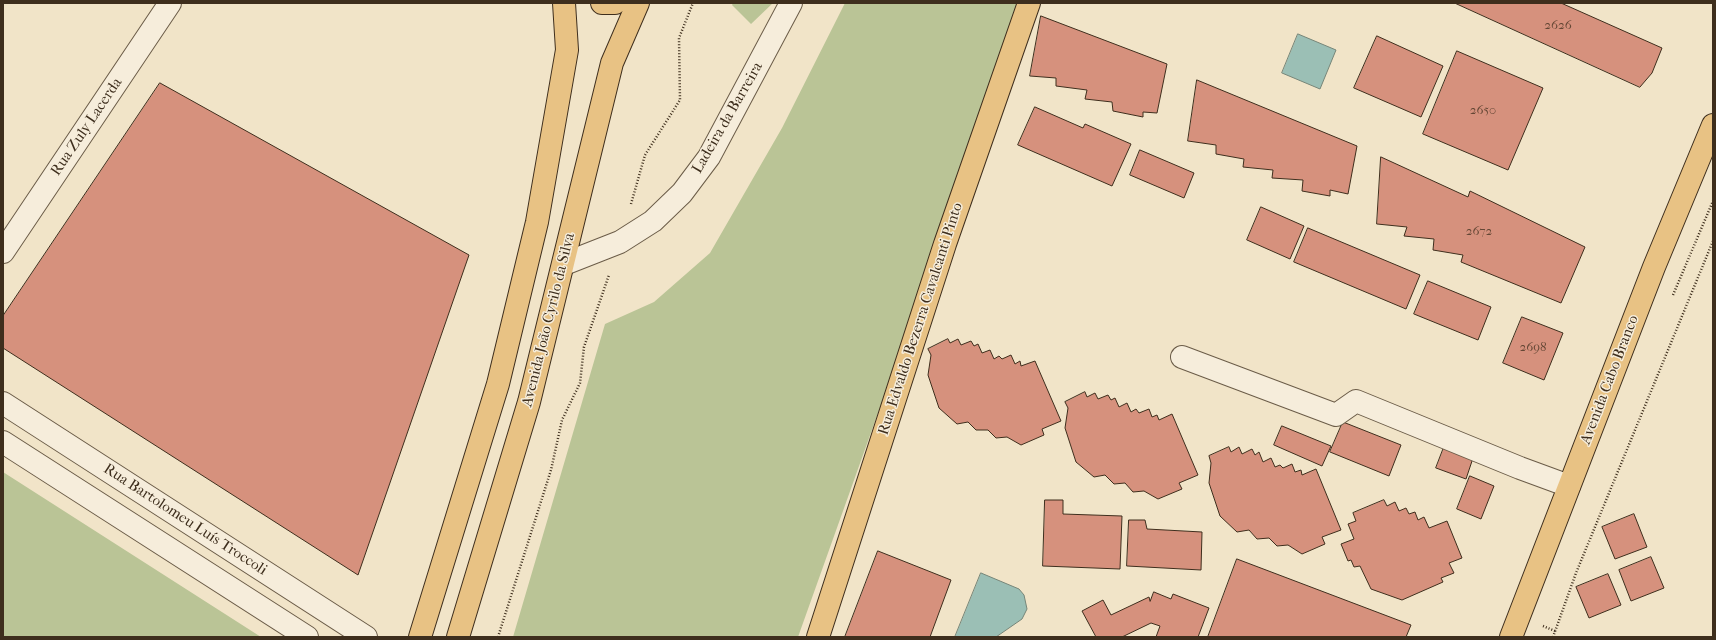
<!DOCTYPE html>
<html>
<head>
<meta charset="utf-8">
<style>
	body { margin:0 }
	#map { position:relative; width:1716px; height:640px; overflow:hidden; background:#f1e4c8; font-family:"IM FELL French Canon",serif }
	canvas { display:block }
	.frame { position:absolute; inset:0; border:4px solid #3e2e1d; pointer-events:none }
</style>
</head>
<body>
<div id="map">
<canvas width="1716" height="640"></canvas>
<div class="frame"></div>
</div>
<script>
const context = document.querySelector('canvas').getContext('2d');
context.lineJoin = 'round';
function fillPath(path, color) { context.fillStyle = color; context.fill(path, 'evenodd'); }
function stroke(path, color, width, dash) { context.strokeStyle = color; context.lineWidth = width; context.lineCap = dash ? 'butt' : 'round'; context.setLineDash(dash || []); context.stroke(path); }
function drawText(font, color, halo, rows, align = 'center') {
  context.font = font + ' "IM FELL French Canon",serif'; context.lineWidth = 3; context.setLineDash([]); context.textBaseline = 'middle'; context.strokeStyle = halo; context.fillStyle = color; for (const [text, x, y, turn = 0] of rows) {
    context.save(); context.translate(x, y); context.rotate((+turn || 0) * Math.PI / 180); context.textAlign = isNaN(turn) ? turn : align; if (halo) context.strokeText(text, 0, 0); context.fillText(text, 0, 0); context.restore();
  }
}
const green = new Path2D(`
	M733,3H773L751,24L732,5Z
	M845,3H1021L939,242L798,637H513L605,324L654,302L710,253L782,128Z
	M3,472L261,637H3Z`);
const water = new Path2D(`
	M1298,34L1336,50L1320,89L1282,73Z
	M981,573L1019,589L1024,595L1027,609L1022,619L996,637H955Z`);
const building = new Path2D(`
	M1455,3H1561L1662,48L1652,73L1640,87Z
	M1041,16L1167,64L1157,113L1143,112V117L1113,111L1112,102L1085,99L1087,90L1056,86V78L1030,76Z
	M1377,36L1443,66L1421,117L1354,88Z
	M1457,51L1543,88L1508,170L1423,134Z
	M1197,80L1357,146L1348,194L1330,190V196L1302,191L1303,180L1272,178L1273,170L1243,167L1244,159L1216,154V145L1188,141Z
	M160,83L469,255L358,575L3,348V316Z
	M1035,107L1083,128L1085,124L1131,144L1112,186L1018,145Z
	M1140,150L1194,173L1184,198L1130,175Z
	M1381,157L1468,197L1470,191L1585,247L1561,303L1461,262L1463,255L1433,250L1434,239L1404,236L1407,227L1377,224Z
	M1261,207L1304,226L1290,259L1247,240Z
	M1308,228L1420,275L1406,309L1294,262Z
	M1428,281L1491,307L1478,340L1414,314Z
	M1522,317L1563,333L1544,380L1503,363Z
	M948,339L950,343L958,339L961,345L971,341L974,346L978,344L982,353L990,350L994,359L999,356L1002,359L1011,355L1015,364L1020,361L1021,366L1035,361L1061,421L1042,429L1044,435L1021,445L1007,437L996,438L988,430H976L968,422L957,424L939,408L928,375L931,355L928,349Z
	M1085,392L1087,397L1095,393L1098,399L1108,395L1111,400L1115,398L1119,407L1127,403L1131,412L1136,409L1139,413L1149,409L1152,417L1157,415L1159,420L1172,414L1198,475L1179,483L1182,489L1158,499L1144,491L1133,492L1125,483L1114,484L1105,475L1094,477L1076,462L1065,428L1068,408L1065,402Z
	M1343,422L1401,445L1389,476L1330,452Z
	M1282,426L1331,446L1322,466L1274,445Z
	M1446,442L1475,452L1466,479L1436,468Z
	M1229,447L1231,452L1239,447L1242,454L1252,449L1255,455L1259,452L1263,462L1271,458L1275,467L1280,465L1283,468L1292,464L1295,472L1301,470L1302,475L1316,469L1341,530L1322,537L1325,544L1302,554L1288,545L1277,546L1269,538L1257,539L1249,530L1237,532L1220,516L1209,483L1211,463L1209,456Z
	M1470,476L1494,486L1481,519L1457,509Z
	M1045,500H1063V514L1122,516L1120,569L1043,566Z
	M1384,500L1387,506L1395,502L1399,511L1406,508L1409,514L1415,512L1418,520L1424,517L1429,528L1447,521L1462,558L1449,563L1454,573L1441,578L1443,582L1402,600L1371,589L1360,566L1354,567L1351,560L1348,561L1341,544L1354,539L1348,524L1356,521L1353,513Z
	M1634,514L1647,547L1615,559L1602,527Z
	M1129,520H1145L1147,529L1202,532L1201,570L1127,566Z
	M878,551L951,580L930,637H845Z
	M1651,557L1664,588L1631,601L1619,570Z
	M1237,559L1411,625L1406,637H1208Z
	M1608,574L1621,605L1589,618L1576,587Z
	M1154,592L1171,599L1173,594L1209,608L1198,637H1156L1160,626L1151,623L1122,637H1096L1082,611L1103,600L1111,615L1149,597L1150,601Z`);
const path = new Path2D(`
	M631,204L645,155L680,100L679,38L693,3
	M1673,295L1713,201
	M1543,626L1555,631
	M498,637L551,470L562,420L580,383L584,347L609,275
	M1553,637L1576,573L1713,241`);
const minor = new Path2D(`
	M3,252L170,3
	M564,264L620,242L653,221L682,193L709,157L791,3
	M1182,357L1336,415L1356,401L1520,468L1569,486
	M3,403L366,637
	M3,442L307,637`);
const major = new Path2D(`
	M602,3H615
	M420,637L498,384L537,222L567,50L564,3
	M458,637L529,402L612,63L638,3
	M818,637L945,244L1029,3
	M1511,637L1654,267L1713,125`);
const numberNames = [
	["2626",1558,26],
	["2650",1483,111],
	["2672",1479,232],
	["2698",1533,348]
];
const streetNames = [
	["Ladeira da Barreira",728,118,-60],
	["Rua Zuly Lacerda",87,127,-56],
	["Rua Edvaldo Bezerra Cavalcanti Pinto",921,319,-72],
	["Avenida João Cyrilo da Silva",549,320,-76],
	["Avenida Cabo Branco",1610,380,-69],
	["Rua Bartolomeu Luís Troccoli",185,520,33]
];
fillPath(green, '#bac496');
fillPath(water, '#9bbfb5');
stroke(water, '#768578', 1);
fillPath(building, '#d6917d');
stroke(building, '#3e2e1d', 1);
stroke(minor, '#6b5c48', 24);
stroke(major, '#3e2e1d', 24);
stroke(path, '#3e2e1d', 2.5, [1, 2]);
stroke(minor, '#f6eddb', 22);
stroke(major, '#e8c284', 22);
drawText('13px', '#644735', null, numberNames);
drawText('15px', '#3e2e1d', '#f6eddb', streetNames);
</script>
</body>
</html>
